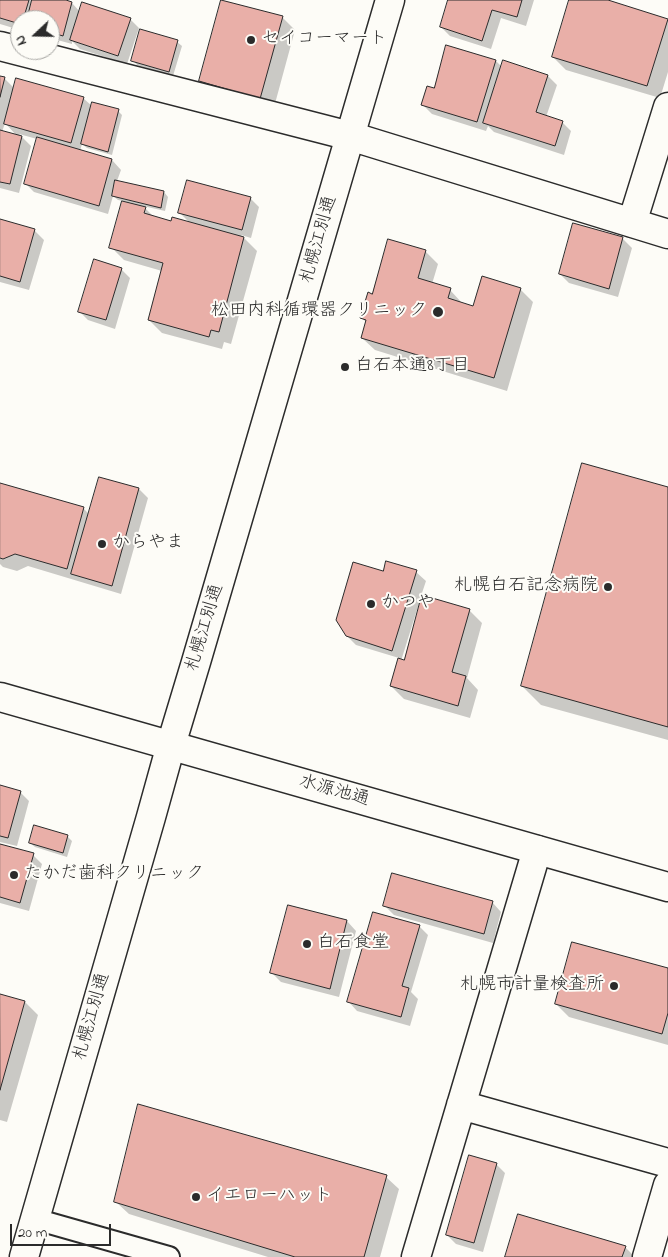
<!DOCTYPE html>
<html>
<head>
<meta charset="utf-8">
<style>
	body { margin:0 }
	#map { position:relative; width:668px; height:1257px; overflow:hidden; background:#fdfcf7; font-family:"Indie Flower",sans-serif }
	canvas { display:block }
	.north { position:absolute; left:10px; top:10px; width:50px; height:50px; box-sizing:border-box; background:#fdfcf7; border:1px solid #a9a8a5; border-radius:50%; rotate:249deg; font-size:14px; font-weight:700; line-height:20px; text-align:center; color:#2b2b2b }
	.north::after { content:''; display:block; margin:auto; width:18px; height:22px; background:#2b2b2b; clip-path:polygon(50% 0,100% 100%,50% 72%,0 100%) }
	.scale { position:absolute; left:10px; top:1224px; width:101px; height:22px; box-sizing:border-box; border:2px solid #2b2b2b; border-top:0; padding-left:6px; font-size:15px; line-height:18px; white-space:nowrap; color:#2b2b2b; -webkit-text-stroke:4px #fdfcf7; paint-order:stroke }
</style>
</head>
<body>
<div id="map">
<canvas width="668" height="1257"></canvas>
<div class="north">N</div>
<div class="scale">20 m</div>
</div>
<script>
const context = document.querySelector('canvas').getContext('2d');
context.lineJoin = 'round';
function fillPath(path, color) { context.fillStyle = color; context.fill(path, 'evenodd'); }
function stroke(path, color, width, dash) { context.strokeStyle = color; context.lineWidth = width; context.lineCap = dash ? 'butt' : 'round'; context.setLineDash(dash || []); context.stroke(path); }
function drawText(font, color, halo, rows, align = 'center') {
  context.font = font + ' "Indie Flower","Klee One",sans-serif'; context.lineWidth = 4; context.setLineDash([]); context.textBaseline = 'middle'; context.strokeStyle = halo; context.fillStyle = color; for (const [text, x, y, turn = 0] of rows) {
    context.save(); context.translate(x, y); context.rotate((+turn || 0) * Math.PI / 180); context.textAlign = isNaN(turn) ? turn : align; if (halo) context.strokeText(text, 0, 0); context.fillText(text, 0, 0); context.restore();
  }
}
const shadow = new Path2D(`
	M0,0H61L72,3L80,12L130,19L139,28L127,64L80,49L72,41V44L50,38V20H20V30L0,24Z
	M450,0H534L526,26L501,18L491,49L450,36L441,27Z
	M571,0H604L668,21V72L660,98L566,70L553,57Z
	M282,17L295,30L273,111L213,94L200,81Z
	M177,42L182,46L173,76L137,65L133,60Z
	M447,46L496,61L502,67L548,76L557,85L546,117L562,122L571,131L564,155L494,132L488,126L486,131L432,114L423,105L435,89Z
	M0,77L4,78L15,89L83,98L92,106L118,111L122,115L112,155L87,148L82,144L80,151L112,160L121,170L117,181L164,192L168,197L165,211L143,206L154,217L172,222L190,223L180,213L250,198L259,207L251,238L241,235L257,251L231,344L224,342L222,349L162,333L149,320L162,271L124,260L111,247L123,201L118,200L113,196L108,214L34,192L25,183L37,139L19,134L31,146L19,193L0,188ZM5,123L17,136L2,132Z
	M0,220L34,230L44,240L29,290L0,282Z
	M574,225L623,239L632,248L618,297L569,283L560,274Z
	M425,251L438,264L432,284L450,290L463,304L474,307L520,289L533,302L507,391L375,350L362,338L366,322L361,317L373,295Z
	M121,269L130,278L115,329L88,320L79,311Z
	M0,485L83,508L89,514L139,489L148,498L121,594L28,566L17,571L3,567L0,564Z
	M668,488V740L541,705L522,686Z
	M416,572L426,581L421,596L469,610L482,623L467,678L478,690L470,718L404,699L391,686L399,658L356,645L347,636L384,573ZM421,597H423L405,662L401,661Z
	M0,787L20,792L29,801L17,846L0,842Z
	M67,836L72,841L67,857L35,847L30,843Z
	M0,845L33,855L42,864L29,911L0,903Z
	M492,902L501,912L493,943L394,915L384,905Z
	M289,906L347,921L356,931L339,997L281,982L272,973Z
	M419,926L428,935L411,992L418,999L410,1026L357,1011L348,1001Z
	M668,969V1045L569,1017L556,1004Z
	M0,995L25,1002L38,1015L7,1122L0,1120Z
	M496,1164L505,1173L483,1252L456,1244L447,1235Z
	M386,1177L399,1189L380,1257H268L129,1214L116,1202Z
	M625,1247L635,1257H506Z`);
const building = new Path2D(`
	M0,0H29L23,20H20V24L0,18Z
	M32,0H66L72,2L63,36L50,32V20H27Z
	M221,0L283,16L260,99L199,81Z
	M448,0H522L517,17L492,10L482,41L440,27Z
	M569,0H608L668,19L647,86L552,57Z
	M82,2L131,18L118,56L70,40Z
	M140,29L178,40L169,72L131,61Z
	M446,45L496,60L477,122L421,105L427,86L434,88Z
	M503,60L548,75L536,112L563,121L555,146L483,123Z
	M0,76L5,77L0,97Z
	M16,78L84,97L71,143L4,124Z
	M92,102L119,109L108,152L81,144Z
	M0,130L22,136L10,184L0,182Z
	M37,137L112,159L99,206L24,184Z
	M115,180L164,191L161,208L112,196Z
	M187,180L251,197L242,230L178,213Z
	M122,201L146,207L144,213L171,221L172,217L244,237L219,332L211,330L209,337L148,320L163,263L109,248Z
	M0,219L35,229L20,282L0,276Z
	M573,223L623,237L609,289L559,274Z
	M388,239L426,250L418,278L451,288L448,298L473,306L482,276L521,288L494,378L361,338L366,320L360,318L368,292L372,294Z
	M94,259L122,268L106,320L78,312Z
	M582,463L668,487V727L521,686Z
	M99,477L139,488L112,586L71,574Z
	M0,483L84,507L67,569L15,554L3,559L0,558Z
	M386,561L417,570L392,651L346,636L336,620L353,562L383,571Z
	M422,595L470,609L452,672L466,676L458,706L390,686L398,658L404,660Z
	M0,785L21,791L8,838L0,836Z
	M34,825L68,835L63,853L29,843Z
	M0,844L34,853L20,903L0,897Z
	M392,873L493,901L484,934L383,906Z
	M288,905L347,920L330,989L270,973Z
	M373,912L420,925L402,986L409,988L401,1017L347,1002Z
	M572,942L668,968V1013L662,1034L555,1004Z
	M0,994L25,1001L0,1090Z
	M138,1104L387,1175L364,1257H295L114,1202Z
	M469,1155L497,1163L474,1243L446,1235Z
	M518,1214L626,1246L622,1257H505Z`);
const lane = new Path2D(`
	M35,1219L169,1257`);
const street = new Path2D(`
	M0,46L350,136L668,234
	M632,223L668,107
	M461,1105L668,1163
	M416,1257L537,850
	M647,1257L668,1185`);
const secondary = new Path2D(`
	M0,697L668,887`);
const highway = new Path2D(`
	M24,1257L151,817L171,745L196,662L390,0`);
const markers = [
	[251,40,5,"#2b2b2b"],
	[438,312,6,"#2b2b2b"],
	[345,367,5,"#2b2b2b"],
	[102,544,5,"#2b2b2b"],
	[608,587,5,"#2b2b2b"],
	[371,604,5,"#2b2b2b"],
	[14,875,5,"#2b2b2b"],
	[307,944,5,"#2b2b2b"],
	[614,986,5,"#2b2b2b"],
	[196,1197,5,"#2b2b2b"]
];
const poiNames = [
	["セイコーマート",261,40],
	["松田内科循環器クリニック",427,312,"right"],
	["白石本通8丁目",355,367],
	["からやま",112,544],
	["札幌白石記念病院",598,587,"right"],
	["かつや",381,604],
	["たかだ歯科クリニック",24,875],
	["白石食堂",317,944],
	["札幌市計量検査所",604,986,"right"],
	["イエローハット",206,1197]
];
const streetNames = [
	["札幌江別通",320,240,-74],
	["札幌江別通",206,628,-73],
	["水源池通",334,792,16],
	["札幌江別通",93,1017,-74]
];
fillPath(shadow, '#0003');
fillPath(building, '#e9afa8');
stroke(building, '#2b2b2b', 1);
stroke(lane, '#2b2b2b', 24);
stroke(street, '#2b2b2b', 31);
stroke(secondary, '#2b2b2b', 31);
stroke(highway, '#2b2b2b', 31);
stroke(lane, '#fdfcf7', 20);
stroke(street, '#fdfcf7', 28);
stroke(secondary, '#fdfcf7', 28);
stroke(highway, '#fdfcf7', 28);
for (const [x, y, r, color] of markers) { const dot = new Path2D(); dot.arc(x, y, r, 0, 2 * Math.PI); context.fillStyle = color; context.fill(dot); stroke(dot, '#fdfcf7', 2); }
drawText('18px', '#2b2b2b', '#fdfcf7', poiNames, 'left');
drawText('18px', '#2b2b2b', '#fdfcf7', streetNames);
</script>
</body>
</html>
